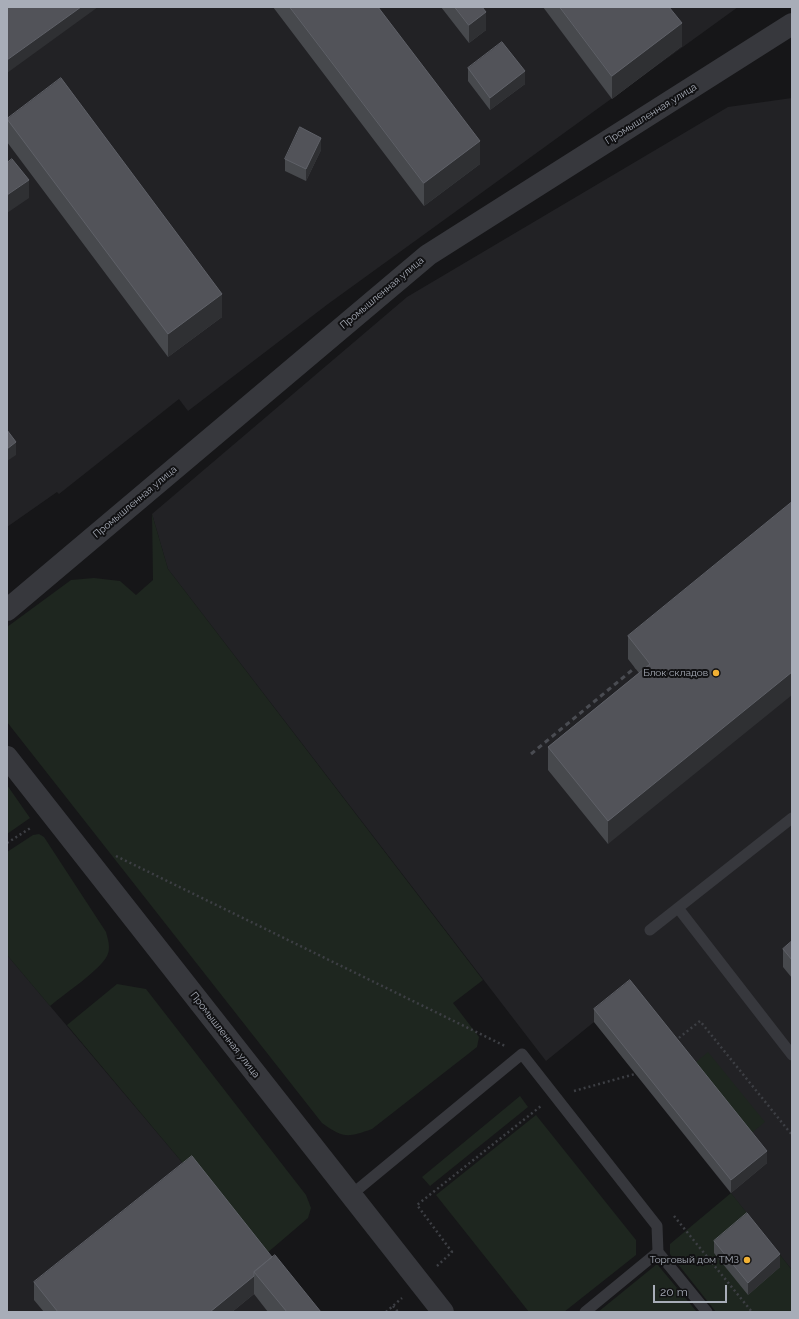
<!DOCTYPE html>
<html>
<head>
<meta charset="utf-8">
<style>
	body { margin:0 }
	#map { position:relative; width:799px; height:1319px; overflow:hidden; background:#161618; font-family:Raleway,sans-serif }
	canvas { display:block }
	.frame { position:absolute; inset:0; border:8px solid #a8adb8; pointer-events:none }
	.scale { position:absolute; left:653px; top:1285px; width:74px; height:18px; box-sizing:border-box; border:2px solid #a8adb8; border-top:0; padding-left:5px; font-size:12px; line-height:14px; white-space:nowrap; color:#a8adb8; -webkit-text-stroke:3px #111113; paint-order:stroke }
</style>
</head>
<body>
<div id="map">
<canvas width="799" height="1319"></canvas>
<div class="frame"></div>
<div class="scale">20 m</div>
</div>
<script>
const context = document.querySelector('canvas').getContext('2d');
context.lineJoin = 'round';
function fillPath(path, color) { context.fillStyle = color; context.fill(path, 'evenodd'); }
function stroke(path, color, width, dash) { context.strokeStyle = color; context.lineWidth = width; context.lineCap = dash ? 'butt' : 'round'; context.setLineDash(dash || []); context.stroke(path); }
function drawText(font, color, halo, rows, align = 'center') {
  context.font = font + ' Raleway,sans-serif'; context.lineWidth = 4; context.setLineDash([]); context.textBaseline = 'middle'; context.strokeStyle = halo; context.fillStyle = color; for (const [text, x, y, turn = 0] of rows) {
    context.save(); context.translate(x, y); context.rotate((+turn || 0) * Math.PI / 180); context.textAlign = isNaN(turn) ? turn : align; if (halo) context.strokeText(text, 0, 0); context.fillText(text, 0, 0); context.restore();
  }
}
const built = new Path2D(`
	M7,7H738L328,304L188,411L179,399L59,494L57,492L7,527Z
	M792,98V1270L594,1022L546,1061L168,569L152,514L407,297L728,107Z
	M7,955L192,1174L302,1312H7Z`);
const green = new Path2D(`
	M152,514L168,569L483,980L453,1003L479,1037L477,1047L372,1129C347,1138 343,1138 322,1123L7,722V627L71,580L94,578L120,581L136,595L153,580Z
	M7,785L30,818L7,834Z
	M39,834L44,837L106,932C108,940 111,948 107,956C99,971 64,994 50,1006L7,955V852L33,835Z
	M117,984L146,989L306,1195L311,1208L308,1218L260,1259L192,1174L67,1025Z
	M708,1052L765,1122L747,1137L690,1067Z
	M520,1096L528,1107L430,1186L422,1177Z
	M536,1115L636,1240V1255L564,1312H529L436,1195Z
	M731,1193L792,1270V1312H716L670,1254V1244Z
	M657,1264L697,1312H598Z`);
const path = new Path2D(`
	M7,843L32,827
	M116,856L505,1046
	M675,1041L700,1021L792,1135
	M574,1091L635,1074
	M674,1216L752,1312
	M437,1266L452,1252L417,1205L541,1106
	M393,1306L398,1312
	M386,1312L402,1298`);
const lane = new Path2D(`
	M678,908L792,1055
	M650,930L792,818
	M351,1195L522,1054L657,1226L658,1252L585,1312
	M658,1252L707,1312`);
const street = new Path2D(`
	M7,610L428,255L792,24
	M7,757L443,1312`);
const rail = new Path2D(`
	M531,754L643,661`);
const wall = new Path2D(`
	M273,7H378L480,164L424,206Z
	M441,7H482L486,30L469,43Z
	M543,7H669L682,46L612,99Z
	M468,68L525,84L490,110L468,81Z
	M7,118L222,317L168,357L7,142Z
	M321,150L306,181L285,171V159Z
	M792,502L608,844L548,770V747L639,673L628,659V636Z
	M792,941V978L783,967V949Z
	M594,1009L767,1163L731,1193L594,1022Z
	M714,1241L780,1267L748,1295L714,1253Z
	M272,1257L321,1312H268L254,1294L232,1312H44L34,1300V1282Z`);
const shadedWall = new Path2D(`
	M81,7H98L7,73V60Z
	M486,12V30L469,43V25Z
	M682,23V46L612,99V76Z
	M525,71V84L490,110V98Z
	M321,138V150L306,181V169Z
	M480,141V164L424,206V183Z
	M29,180V198L7,213V195Z
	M222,294V317L168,357V334Z
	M16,442V455L7,461V449Z
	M792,672V695L608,844V821Z
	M767,1151V1163L731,1193V1180Z
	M780,1254V1267L748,1295V1283Z
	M254,1276V1294L232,1312H210Z`);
const building = new Path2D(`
	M7,7H81L7,60Z
	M290,7H378L480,141L424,183Z
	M455,7H482L486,12L469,25Z
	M560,7H669L682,23L612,76Z
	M502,42L525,71L490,98L468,68Z
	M61,78L222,294L168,334L7,119Z
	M300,127L321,138L306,169L285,159Z
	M12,159L29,180L7,195V163Z
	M7,430L16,442L7,449Z
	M792,502V672L608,821L548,747L650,664L628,636Z
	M792,941V960L783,949Z
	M630,980L767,1151L731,1180L594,1009Z
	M192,1156L272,1257L254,1272V1276L210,1312H58L34,1282Z
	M747,1213L780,1254L748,1283L714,1241Z
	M275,1255L321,1312H287L254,1272Z`);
const markers = [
	[716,673,4,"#f2b134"],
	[747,1260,4,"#f2b134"]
];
const streetNames = [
	["Промышленная улица",651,114,-32],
	["Промышленная улица",382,293,-40],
	["Промышленная улица",135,502,-40],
	["Промышленная улица",225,1035,52]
];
const poiNames = [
	["Блок складов",708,673],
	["Торговый дом ТМЗ",739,1260]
];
fillPath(built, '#222225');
fillPath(green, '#1e261f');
stroke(path, '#3d3f44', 2.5, [2, 3]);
stroke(lane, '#37383d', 11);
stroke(street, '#37383d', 22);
stroke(rail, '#4a4c52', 3, [5, 4]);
fillPath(wall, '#47494d');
fillPath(shadedWall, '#2f3033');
fillPath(building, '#525359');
stroke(building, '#5f6168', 1);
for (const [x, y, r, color] of markers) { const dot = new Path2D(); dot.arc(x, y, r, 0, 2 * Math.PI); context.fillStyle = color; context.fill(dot); stroke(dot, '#111113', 1.5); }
drawText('10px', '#a8adb8', '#111113', streetNames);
drawText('10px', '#a8adb8', '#111113', poiNames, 'right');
</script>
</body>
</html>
